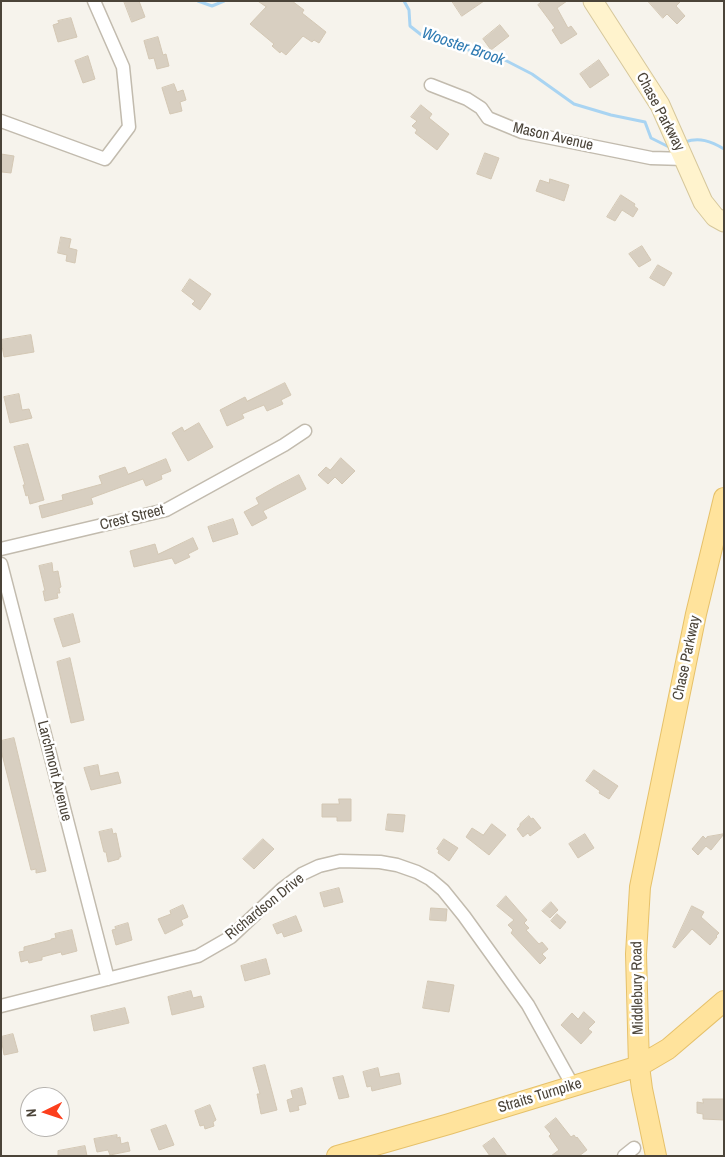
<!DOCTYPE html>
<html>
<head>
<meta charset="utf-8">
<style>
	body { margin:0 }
	#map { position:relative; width:725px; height:1157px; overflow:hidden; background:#f6f3ec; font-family:"Archivo Narrow",sans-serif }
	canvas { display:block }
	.frame { position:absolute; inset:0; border:2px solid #4b4439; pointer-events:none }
	.north { position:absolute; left:20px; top:1087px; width:50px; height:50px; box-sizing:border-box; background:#fff; border:1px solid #b7b4b0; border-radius:50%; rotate:266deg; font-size:14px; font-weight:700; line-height:20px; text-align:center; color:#4b4439 }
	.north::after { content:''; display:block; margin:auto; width:18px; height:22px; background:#fc3f1d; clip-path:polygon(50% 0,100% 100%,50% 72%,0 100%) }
</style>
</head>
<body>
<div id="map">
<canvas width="725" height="1157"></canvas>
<div class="frame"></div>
<div class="north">N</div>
</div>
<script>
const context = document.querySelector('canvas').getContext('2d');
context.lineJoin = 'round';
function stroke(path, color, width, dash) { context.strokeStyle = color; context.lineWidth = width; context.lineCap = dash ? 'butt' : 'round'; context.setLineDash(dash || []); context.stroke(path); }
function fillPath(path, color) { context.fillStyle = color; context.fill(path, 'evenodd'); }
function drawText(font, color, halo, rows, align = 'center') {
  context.font = font + ' "Archivo Narrow",sans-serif'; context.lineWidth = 5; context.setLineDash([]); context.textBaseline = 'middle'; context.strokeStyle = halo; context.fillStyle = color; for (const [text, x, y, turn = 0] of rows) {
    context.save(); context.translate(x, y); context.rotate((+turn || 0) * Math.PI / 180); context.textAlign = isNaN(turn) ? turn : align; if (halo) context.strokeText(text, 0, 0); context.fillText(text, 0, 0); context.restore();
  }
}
const stream = new Path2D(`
	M198,1L212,6L224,1
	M404,1L409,10L410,26L424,37L476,52L497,56L532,74L574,104L611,115L645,122L651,138L667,146L672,147
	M685,142C699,137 711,141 724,149`);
const building = new Path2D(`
	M124,1H139L145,17L132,22Z
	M258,1H292L304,10L302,13L326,32L319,43L314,40L312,42L303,36L286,55L281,51L280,53L272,46L274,44L250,24L266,7Z
	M452,1H484L462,16Z
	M543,1H567L557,8L568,28L571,26L577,34L561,44L552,30L555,28L538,5Z
	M648,1H681L676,6L685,16L677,24L667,14L663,18Z
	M71,18L77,37L58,42L53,25L59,23L58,21Z
	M500,25L509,36L491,50L483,39Z
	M158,37L163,55L166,54L169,66L157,69L154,58L149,59L144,41Z
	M88,56L95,79L83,83L75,61Z
	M599,60L609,75L590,88L580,74Z
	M174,84L177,92L183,90L186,100L180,102L182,111L170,114L162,88Z
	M421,105L432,114L429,118L449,134L437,150L415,133L417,130L412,126L417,121L411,117Z
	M485,153L499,158L491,179L477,174Z
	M1,154L14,156L11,173L2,172Z
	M550,179L569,185L564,201L536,191L540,180L549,183Z
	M621,195L635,204L634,206L638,209L633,217L622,210L615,221L607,217Z
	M61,237L71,239L69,248L77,250L75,263L66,261L67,255L58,253Z
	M642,246L651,260L639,267L629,254Z
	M658,265L672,273L664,286L650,278Z
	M190,279L211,294L200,310L192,304L195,301L182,291Z
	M31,335L34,352L4,357L1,340Z
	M285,383L291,395L281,400L283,404L267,411L264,405L242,414L244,418L227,426L220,410L245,397L247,401Z
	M19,394L22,410L29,409L32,418L10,423L4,397Z
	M199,423L213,447L188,461L172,433L182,427L184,431Z
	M28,444L44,500L30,504L28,495L26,496L23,485H25L14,447Z
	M341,458L355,471L342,484L335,477L328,484L318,475L326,467L330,470Z
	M166,459L171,471L161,475L162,479L146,486L143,479L91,498L93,504L42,518L39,506L63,500L62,495L102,484L99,476L125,467L128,474Z
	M299,475L306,489L263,511L267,518L252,526L244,512L259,504L256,498L275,487Z
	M233,519L238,534L213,542L208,527Z
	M193,538L198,549L188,554L190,557L175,564L172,558L134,567L130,551L155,544L158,554Z
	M52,563L53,572L58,571L61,587L59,588L60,593H57L58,598L45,601L43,591H45L39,566Z
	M73,614L80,642L63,647L54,619Z
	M70,658L84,720L71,723L57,662Z
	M14,738L46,871L36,873V869L31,870L1,750V741Z
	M98,765L100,776L118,772L121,783L91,790L84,768Z
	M594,770L618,786L609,799L599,793L600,791L586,781Z
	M339,799H351V821H337V817H322V804H339Z
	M388,814L405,815L403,832L386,830Z
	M529,816L531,819L533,818L541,828L530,836L528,833L523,837L517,829L520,826V824Z
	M492,824L506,835L489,855L466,837L472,828L483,835Z
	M112,829L113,834L116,833L121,857H119V859L108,862L106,852H104L99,832Z
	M585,834L594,848L578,858L569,844Z
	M724,834L711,850L706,846L698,855L692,849L703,836L706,839L707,837Z
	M263,839L274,849L254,869L243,859Z
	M444,839L458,848L449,861L438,853L439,850L437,849Z
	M339,888L343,902L324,907L320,893Z
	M506,896L527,920L524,923L529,928L526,930L539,944L542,942L548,949L542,954L546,958L540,964L511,933L513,930L508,925L514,920L497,906Z
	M551,902L558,910L550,918L542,911Z
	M183,905L188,917L181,920L183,925L165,934L158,919L171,914L170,911Z
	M692,906L704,912L701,917L719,933L716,936L717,937L710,945L692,929L675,948L673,947Z
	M431,908L447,909L446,921L430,920Z
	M557,914L566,922L560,929L551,921Z
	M296,916L302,931L284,937L282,932L277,934L273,925Z
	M128,923L132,940L116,945L112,930L116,929L115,927Z
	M72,930L77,951L62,955L61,952L42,957V960L29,963L28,960L21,962L19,952L24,951V947L51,940V939L56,938L55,934Z
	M266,959L270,974L245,981L241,966Z
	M428,981L454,985L449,1012L423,1008Z
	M191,991L193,998L201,996L204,1007L172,1015L168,997Z
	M125,1008L129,1023L94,1031L91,1016Z
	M584,1012L595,1022L588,1029L592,1032L581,1044L561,1025L572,1013L578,1019Z
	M13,1034L18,1052L4,1055L1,1037Z
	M265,1065L277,1110L261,1114L257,1094H260L253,1068Z
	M378,1068L380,1077L399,1073L401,1084L372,1091L371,1086L367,1087L363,1072Z
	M343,1076L349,1097L339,1099L333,1078Z
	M302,1088L306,1104L298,1106L299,1110L290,1112L287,1100L293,1098L291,1091Z
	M703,1099H724V1120L703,1119V1114L697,1113V1102L703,1103Z
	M210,1105L216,1120L213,1122L214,1126L205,1129L204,1125L200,1126L195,1111Z
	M556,1118L571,1137L574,1135L576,1138L577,1137L587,1150L579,1156H551L559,1150L549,1136L551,1134L545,1127Z
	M166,1125L174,1145L159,1150L151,1130Z
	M117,1135V1138L120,1137L121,1144L128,1142L130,1151L110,1155L108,1150L97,1152L94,1139Z
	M494,1138L507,1156H490L483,1146Z
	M85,1146L87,1156H58V1151Z`);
const minor = new Path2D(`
	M431,85L467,99L481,108L488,118L522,132L651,158L685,159
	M1,121L105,159L129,127L123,67L94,1
	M1,549L166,510L284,445L305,431
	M1,564L108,979
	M1,1006L198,956L231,937L282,889L302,874L319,866L340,861L380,862L397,865L417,872L430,879L443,890L464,916L528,1005L573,1086
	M624,1156L634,1148`);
const secondary = new Path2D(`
	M593,1L660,105L703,202L715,217L724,222`);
const primary = new Path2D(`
	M337,1156L449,1124L639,1066L668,1049L724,1001
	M656,1156L642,1089L639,1066L636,954L640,887L696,614L724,498`);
const streetNames = [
	["Chase Parkway",660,112,62],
	["Mason Avenue",553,137,13],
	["Crest Street",132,518,-14],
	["Chase Parkway",687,658,-78],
	["Larchmont Avenue",54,771,76],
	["Richardson Drive",265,907,-39],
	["Middlebury Road",638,988,-91],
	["Straits Turnpike",540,1096,-17]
];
const waterNames = [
	["Wooster Brook",463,47,19]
];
stroke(stream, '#a9d4f2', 3);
fillPath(building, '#d8cfc1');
stroke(building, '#d3c7b4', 1);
stroke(minor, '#c2bbae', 15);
stroke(secondary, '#d6c79b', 21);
stroke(primary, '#e6c16a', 22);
stroke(minor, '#fff', 12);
stroke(secondary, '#fff3cd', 19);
stroke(primary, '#ffe39c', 20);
drawText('15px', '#4b4439', '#fff', streetNames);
drawText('italic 16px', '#2e7ab2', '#fff', waterNames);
</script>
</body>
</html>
